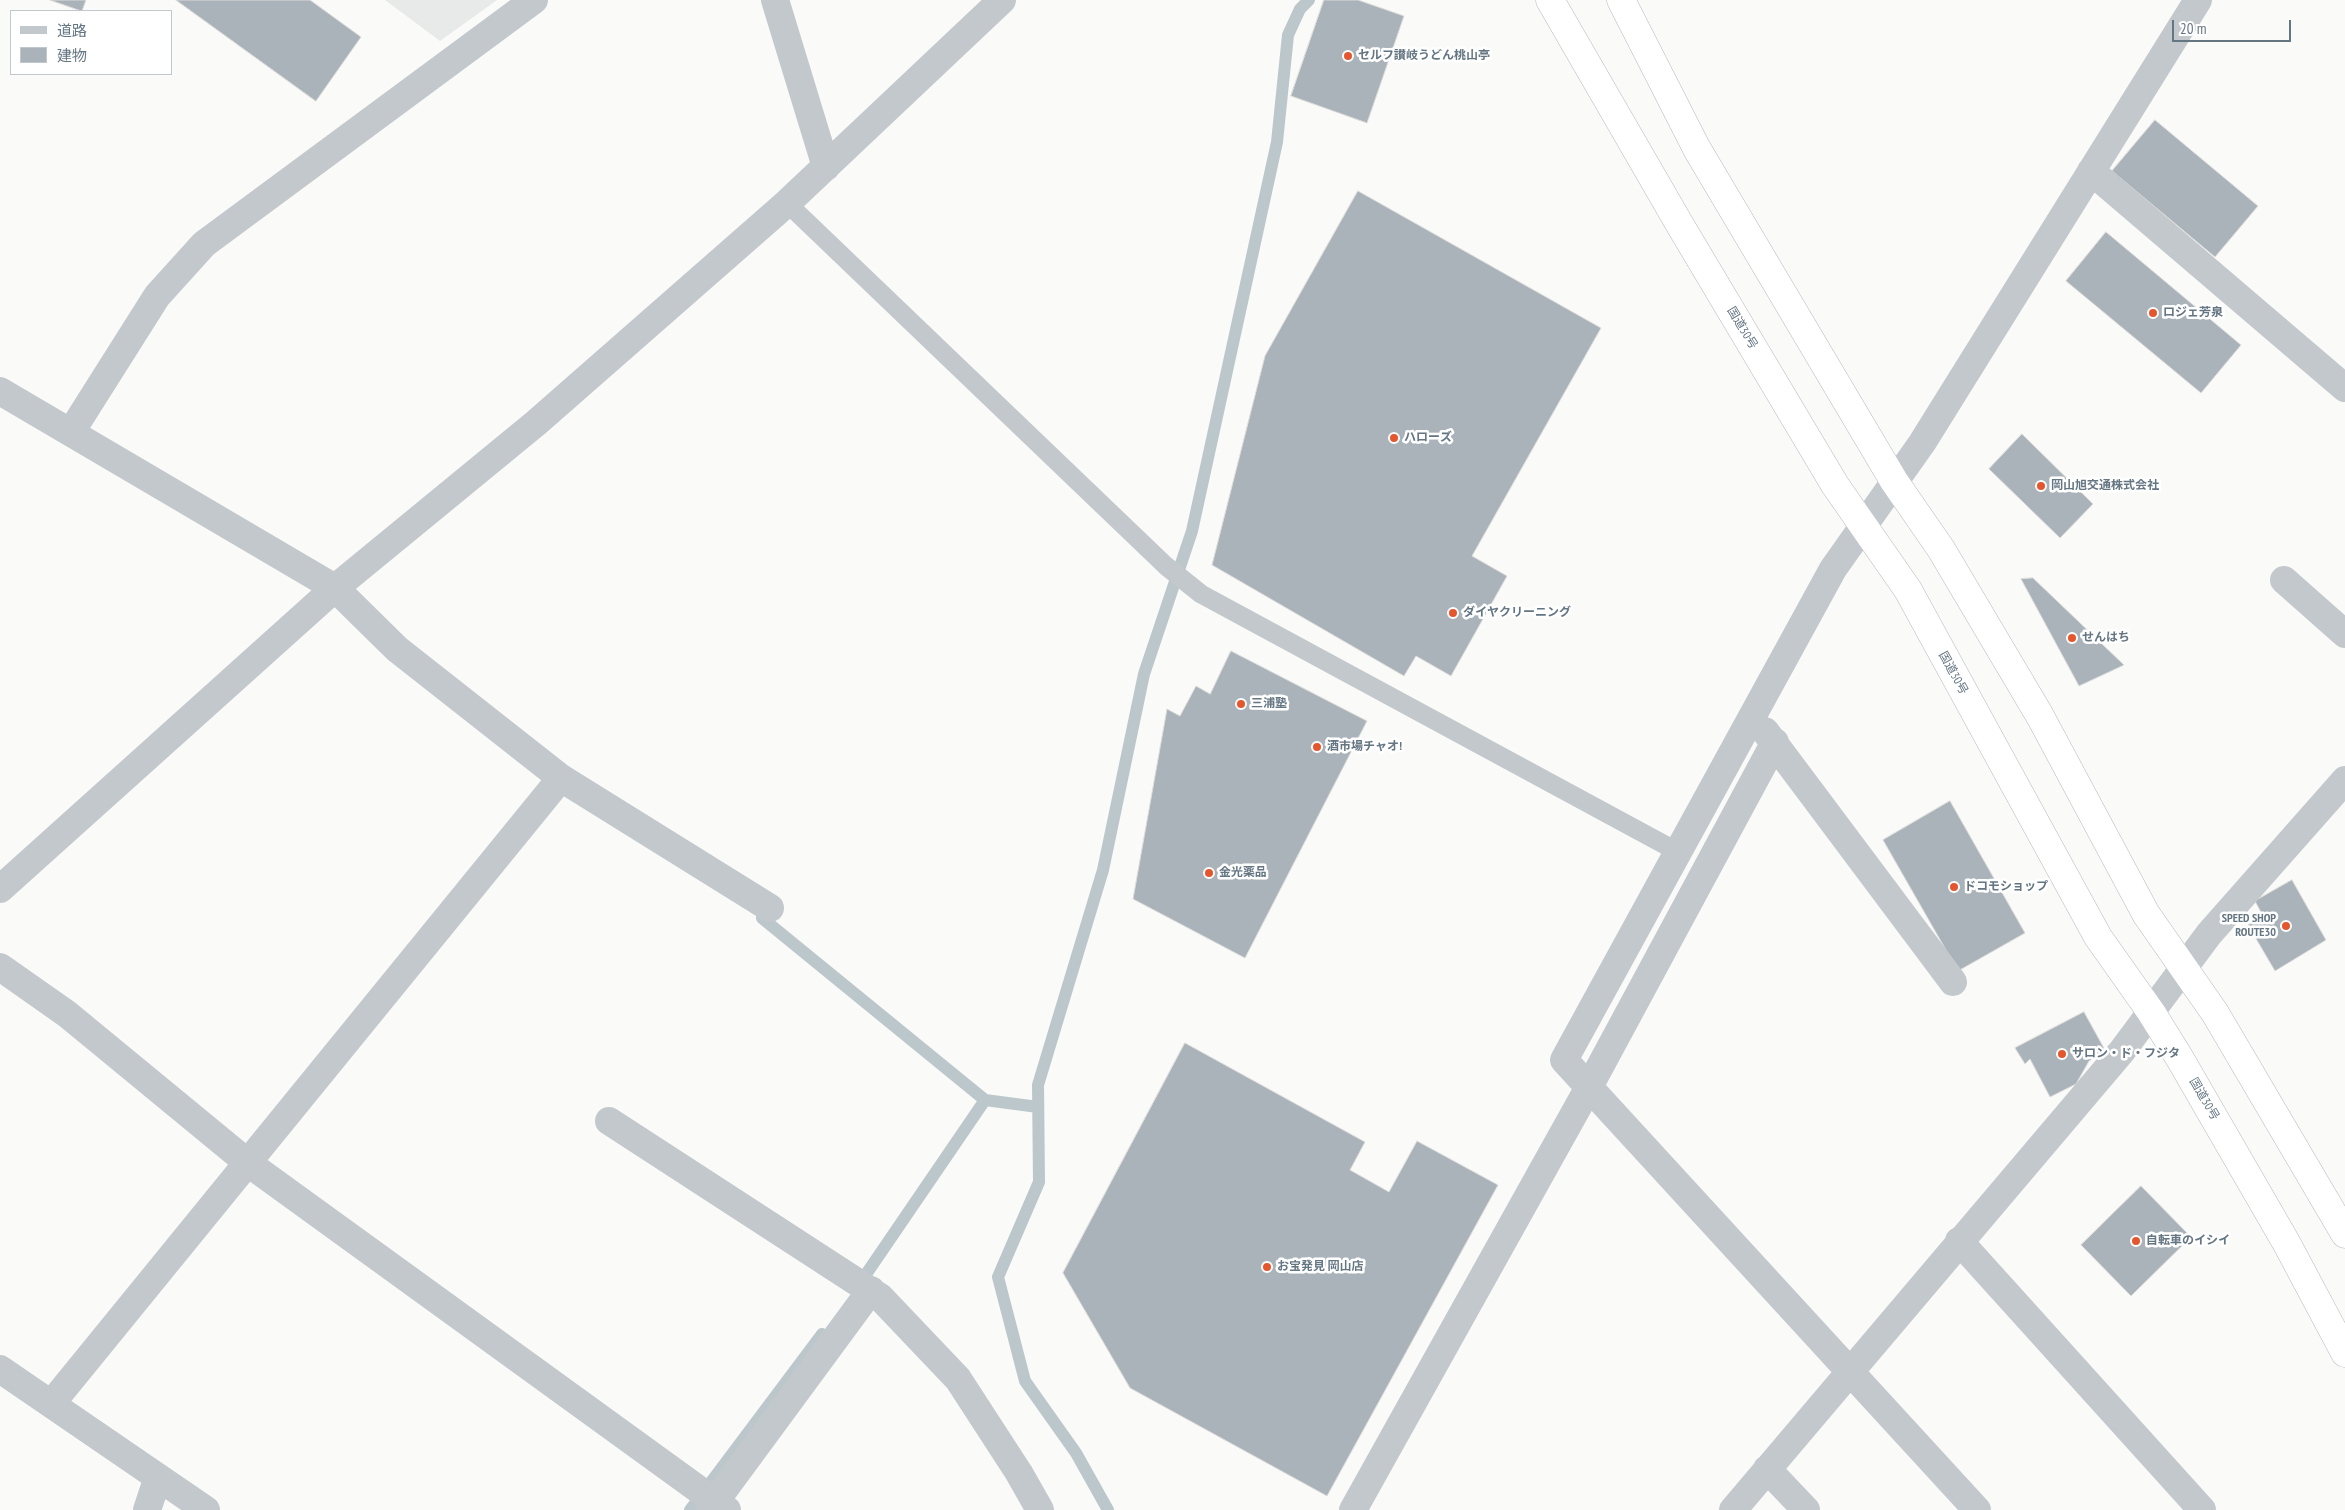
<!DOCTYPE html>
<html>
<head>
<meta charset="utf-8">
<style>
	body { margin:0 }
	#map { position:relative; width:2345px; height:1510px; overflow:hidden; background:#fafaf8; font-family:"PT Sans Narrow","Noto Sans JP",sans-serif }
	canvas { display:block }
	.legend { position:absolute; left:10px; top:10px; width:162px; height:65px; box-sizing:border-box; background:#fff; border:1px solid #c1c8cd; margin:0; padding:6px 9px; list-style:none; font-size:15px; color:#657683 }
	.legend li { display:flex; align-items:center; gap:10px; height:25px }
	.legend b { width:25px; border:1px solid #c1c8cd }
	.scale { position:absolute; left:2172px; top:20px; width:119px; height:22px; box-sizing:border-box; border:2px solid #657683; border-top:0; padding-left:6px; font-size:15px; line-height:18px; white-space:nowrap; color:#657683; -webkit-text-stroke:4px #fff; paint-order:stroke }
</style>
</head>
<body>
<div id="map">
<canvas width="2345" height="1510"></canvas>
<ul class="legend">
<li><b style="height:6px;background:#c3c8cc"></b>道路</li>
<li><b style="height:14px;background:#aab3b9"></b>建物</li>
</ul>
<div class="scale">20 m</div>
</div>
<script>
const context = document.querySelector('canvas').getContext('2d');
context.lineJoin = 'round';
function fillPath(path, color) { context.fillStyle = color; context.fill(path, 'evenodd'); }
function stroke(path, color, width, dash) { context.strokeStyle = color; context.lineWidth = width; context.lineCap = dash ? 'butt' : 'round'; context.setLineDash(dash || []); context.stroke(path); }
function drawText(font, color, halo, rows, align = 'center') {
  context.font = font + ' "PT Sans Narrow","Noto Sans JP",sans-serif'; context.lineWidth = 5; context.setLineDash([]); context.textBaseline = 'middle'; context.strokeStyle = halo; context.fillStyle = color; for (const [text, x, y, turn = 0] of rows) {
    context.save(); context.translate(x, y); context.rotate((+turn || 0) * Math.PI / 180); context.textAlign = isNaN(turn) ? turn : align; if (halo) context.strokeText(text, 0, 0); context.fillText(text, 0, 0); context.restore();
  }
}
const built = new Path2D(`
	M385,0H497L440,41Z`);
const stream = new Path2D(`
	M762,918L985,1100
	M858,1286L985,1100L1038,1107
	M690,1510L822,1334
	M1108,1510L1076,1453L1025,1381L998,1277L1039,1182L1038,1085L1103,870L1144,674L1192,531L1277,142L1288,35L1300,9L1309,0`);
const building = new Path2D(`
	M50,0H86L82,11Z
	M176,0H310L361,37L316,101Z
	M1324,0H1358L1404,16L1367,123L1291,96Z
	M2155,120L2258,206L2215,257L2112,171Z
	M1358,191L1601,328L1472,556L1507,576L1451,676L1416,656L1404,676L1212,565L1265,356Z
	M2106,232L2241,345L2201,393L2066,281Z
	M2022,434L2093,504L2060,538L1989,469Z
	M2033,578L2124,665L2079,686L2021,579Z
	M1231,651L1367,721L1245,958L1133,899L1167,709L1180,716L1196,686L1210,694Z
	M1950,801L2025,933L1958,971L1883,840Z
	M2292,880L2326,940L2275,971L2248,925L2263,916L2255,901Z
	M2084,1012L2105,1050L2089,1061L2076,1084L2050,1097L2030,1059L2025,1064L2015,1048Z
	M1185,1043L1365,1142L1350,1170L1389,1192L1417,1141L1498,1185L1327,1496L1130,1388L1063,1273Z
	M2141,1186L2191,1237L2131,1296L2081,1245Z`);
const lane = new Path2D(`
	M787,203L1166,566L1201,594L1678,852`);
const street = new Path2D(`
	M775,0L826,167
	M2091,171L2345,388
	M0,391L335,588L397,649L561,778L770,908
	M71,432L157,296L204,244L534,0
	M2284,580L2345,634
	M1765,731L1953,982
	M0,889L335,588L536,423L787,203L1002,0
	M0,967L67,1014L248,1163L727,1510
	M609,1121L880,1297L958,1379L1019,1473L1040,1510
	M1959,1241L2202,1510
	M0,1369L206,1510
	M51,1404L561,778
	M1767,1469L1806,1510
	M147,1510L158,1477
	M709,1510L871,1290
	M1353,1510L1589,1087L1775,742
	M1733,1510L2122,1051L2209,934L2345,780
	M1977,1510L1564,1060L1833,569L1922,443L2198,0`);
const highway = new Path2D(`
	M1550,0L1680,225L1835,485L1908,590L2098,937L2151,1012L2179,1057L2287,1244L2345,1353
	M1621,0L1697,149L1894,481L1941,549L2040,716L2146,914L2215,1013L2345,1234`);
const markers = [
	[1348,56,5,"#e4572e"],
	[2153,313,5,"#e4572e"],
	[1394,438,5,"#e4572e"],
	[2041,486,5,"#e4572e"],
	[1453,613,5,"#e4572e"],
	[2072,638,5,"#e4572e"],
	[1241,704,5,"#e4572e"],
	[1317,747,5,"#e4572e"],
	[1209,873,5,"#e4572e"],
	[1954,887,5,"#e4572e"],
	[2286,926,5,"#e4572e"],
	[2062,1054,5,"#e4572e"],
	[2136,1241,5,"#e4572e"],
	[1267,1267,5,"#e4572e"]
];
const poiNames = [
	["セルフ讃岐うどん桃山亭",1358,56],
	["ロジェ芳泉",2163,313],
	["ハローズ",1404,438],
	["岡山旭交通株式会社",2051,486],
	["ダイヤクリーニング",1463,613],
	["せんはち",2082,638],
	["三浦塾",1251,704],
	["酒市場チャオ!",1327,747],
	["金光薬品",1219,873],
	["ドコモショップ",1964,887],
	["SPEED SHOP",2276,919,"right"],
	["ROUTE30",2276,933,"right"],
	["サロン・ド・フジタ",2072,1054],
	["自転車のイシイ",2146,1241],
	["お宝発見 岡山店",1277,1267]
];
const streetNames = [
	["国道30号",1742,328,59],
	["国道30号",1953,673,61],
	["国道30号",2204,1099,60]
];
fillPath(built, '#e8e9e9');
stroke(stream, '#bbc7cb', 12);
fillPath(building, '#aab3b9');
stroke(building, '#dcdcda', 1);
stroke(highway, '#b4b9bd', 29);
stroke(lane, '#c3c8cc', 19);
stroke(street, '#c3c8cc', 28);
stroke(highway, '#fff', 28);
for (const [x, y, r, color] of markers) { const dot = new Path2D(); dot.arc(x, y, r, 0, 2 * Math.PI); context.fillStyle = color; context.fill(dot); stroke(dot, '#fff', 2); }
drawText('bold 12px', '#657683', '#fff', poiNames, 'left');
drawText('12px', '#657683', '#fff', streetNames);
</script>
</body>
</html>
